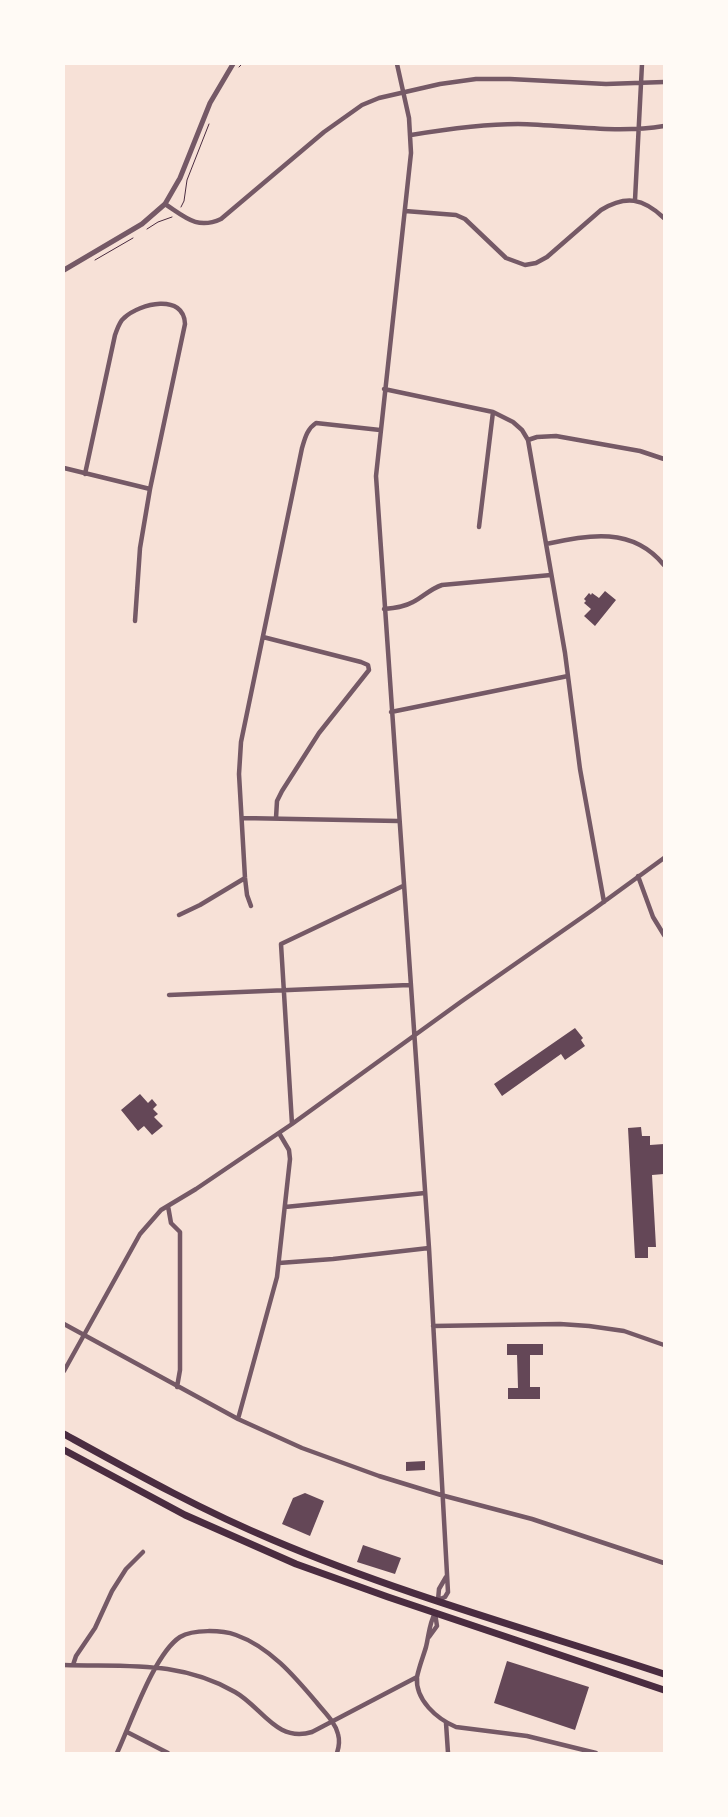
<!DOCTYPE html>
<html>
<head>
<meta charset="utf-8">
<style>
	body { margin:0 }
	#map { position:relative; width:728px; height:1817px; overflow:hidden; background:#f7e1d7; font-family:"Titillium Web",sans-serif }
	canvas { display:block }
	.frame { position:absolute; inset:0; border:65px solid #fffaf5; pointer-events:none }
</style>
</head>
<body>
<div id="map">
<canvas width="728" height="1817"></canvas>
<div class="frame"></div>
</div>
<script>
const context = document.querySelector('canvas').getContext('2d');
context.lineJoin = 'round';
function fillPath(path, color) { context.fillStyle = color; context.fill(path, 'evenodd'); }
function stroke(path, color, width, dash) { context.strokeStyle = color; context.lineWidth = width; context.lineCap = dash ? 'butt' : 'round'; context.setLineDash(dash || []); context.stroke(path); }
const building = new Path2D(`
	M605,591L616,600L595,626L584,616L591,609L584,603L586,601L584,599L589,593L591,595L592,593L599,598Z
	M575,1028L583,1038L581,1040L585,1046L565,1060L561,1054L502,1096L494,1084Z
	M140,1094L148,1103L152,1099L157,1105L153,1109L158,1114L154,1117L163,1126L152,1135L144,1126L138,1131L121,1110Z
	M641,1127L642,1136H650V1145L664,1144V1174L652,1175L656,1247H648V1258H635L628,1128Z
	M507,1344H543V1355H530V1387H540V1399H508V1388H518L517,1355H507Z
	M425,1461V1470L406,1471V1462Z
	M305,1493L324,1501L310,1536L282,1524L293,1498Z
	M363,1545L401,1558L395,1574L357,1562Z
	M507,1661L589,1687L575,1730L494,1703Z`);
const path = new Path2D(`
	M239,67L242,64
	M181,207L184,201L187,180L209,124
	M147,229L158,222L172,217
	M95,260L133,238`);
const minor = new Path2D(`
	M397,64L409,118L411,153L376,476L429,1248L448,1592L445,1597L438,1600
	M411,135C447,129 482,124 518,124C567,125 616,134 664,126
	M635,200L642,64
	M165,204C185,217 197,230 221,219L324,132L362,105L379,98L440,84L476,79H510L606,84L664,82
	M405,211L456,215L465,219L506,258L525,265L536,263L547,257L601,210C626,195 643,198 664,218
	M384,389L493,412L513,422L522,430L528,440L565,653L580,769L604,902
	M528,440L537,437L556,436L640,451L664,459
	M64,468L150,489
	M85,474L115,335C117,330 119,322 124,318C140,303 184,293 185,324L150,489L140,548L135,621
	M479,527L493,412
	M546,544C589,535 632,526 664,565
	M384,609C395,608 404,607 413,602C423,597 430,589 442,585L551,575
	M263,637L361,662L368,665L369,670L319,733L282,791L277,801L276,818
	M391,712L568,676
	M242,818L398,821
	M638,876L653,917L664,935
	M251,906L247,895L245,878L239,774L241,742L302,448C305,438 307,429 316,423L380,430
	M179,915L200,905L245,878
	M169,995L409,985
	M292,1124L281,944L403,886
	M168,1206L171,1223L180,1232V1370L177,1387
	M285,1207L425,1193
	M279,1263L333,1259L429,1248
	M64,1324L238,1419L302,1448L379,1476L441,1495L532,1519L664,1563
	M433,1326L560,1324L589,1326L624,1331L664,1345
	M64,1371L140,1234L161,1210L196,1189L292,1124L462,1001L594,909L664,858
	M238,1419L277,1277L290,1159L289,1150L279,1133
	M438,1600L439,1589L446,1577
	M435,1613C429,1624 429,1635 426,1647C423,1657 419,1667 417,1677C415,1700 437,1719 456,1727L527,1736L596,1753
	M429,1637L437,1626L435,1613
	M64,1665C126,1667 179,1660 235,1692C262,1707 276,1743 312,1732L417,1677
	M73,1665L76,1656L95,1628L112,1591L126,1569L143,1552
	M446,1723L448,1753
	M127,1732L168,1753
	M117,1753C131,1723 154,1654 180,1637C193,1629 222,1630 236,1635C270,1647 295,1677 317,1703C325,1713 335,1722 338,1734C340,1741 339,1747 337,1753`);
const tertiary = new Path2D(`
	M64,270L142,224L165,204L180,178L210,103L233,64`);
const trunk = new Path2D(`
	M64,1434C133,1472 201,1510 273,1540C400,1594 534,1631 664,1674
	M64,1450L185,1515L296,1564L388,1597L664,1690`);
fillPath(building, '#644757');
stroke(path, '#4a2c40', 1);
stroke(minor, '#755966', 4.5);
stroke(tertiary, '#755966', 5);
stroke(trunk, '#4a2c40', 7);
</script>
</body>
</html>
